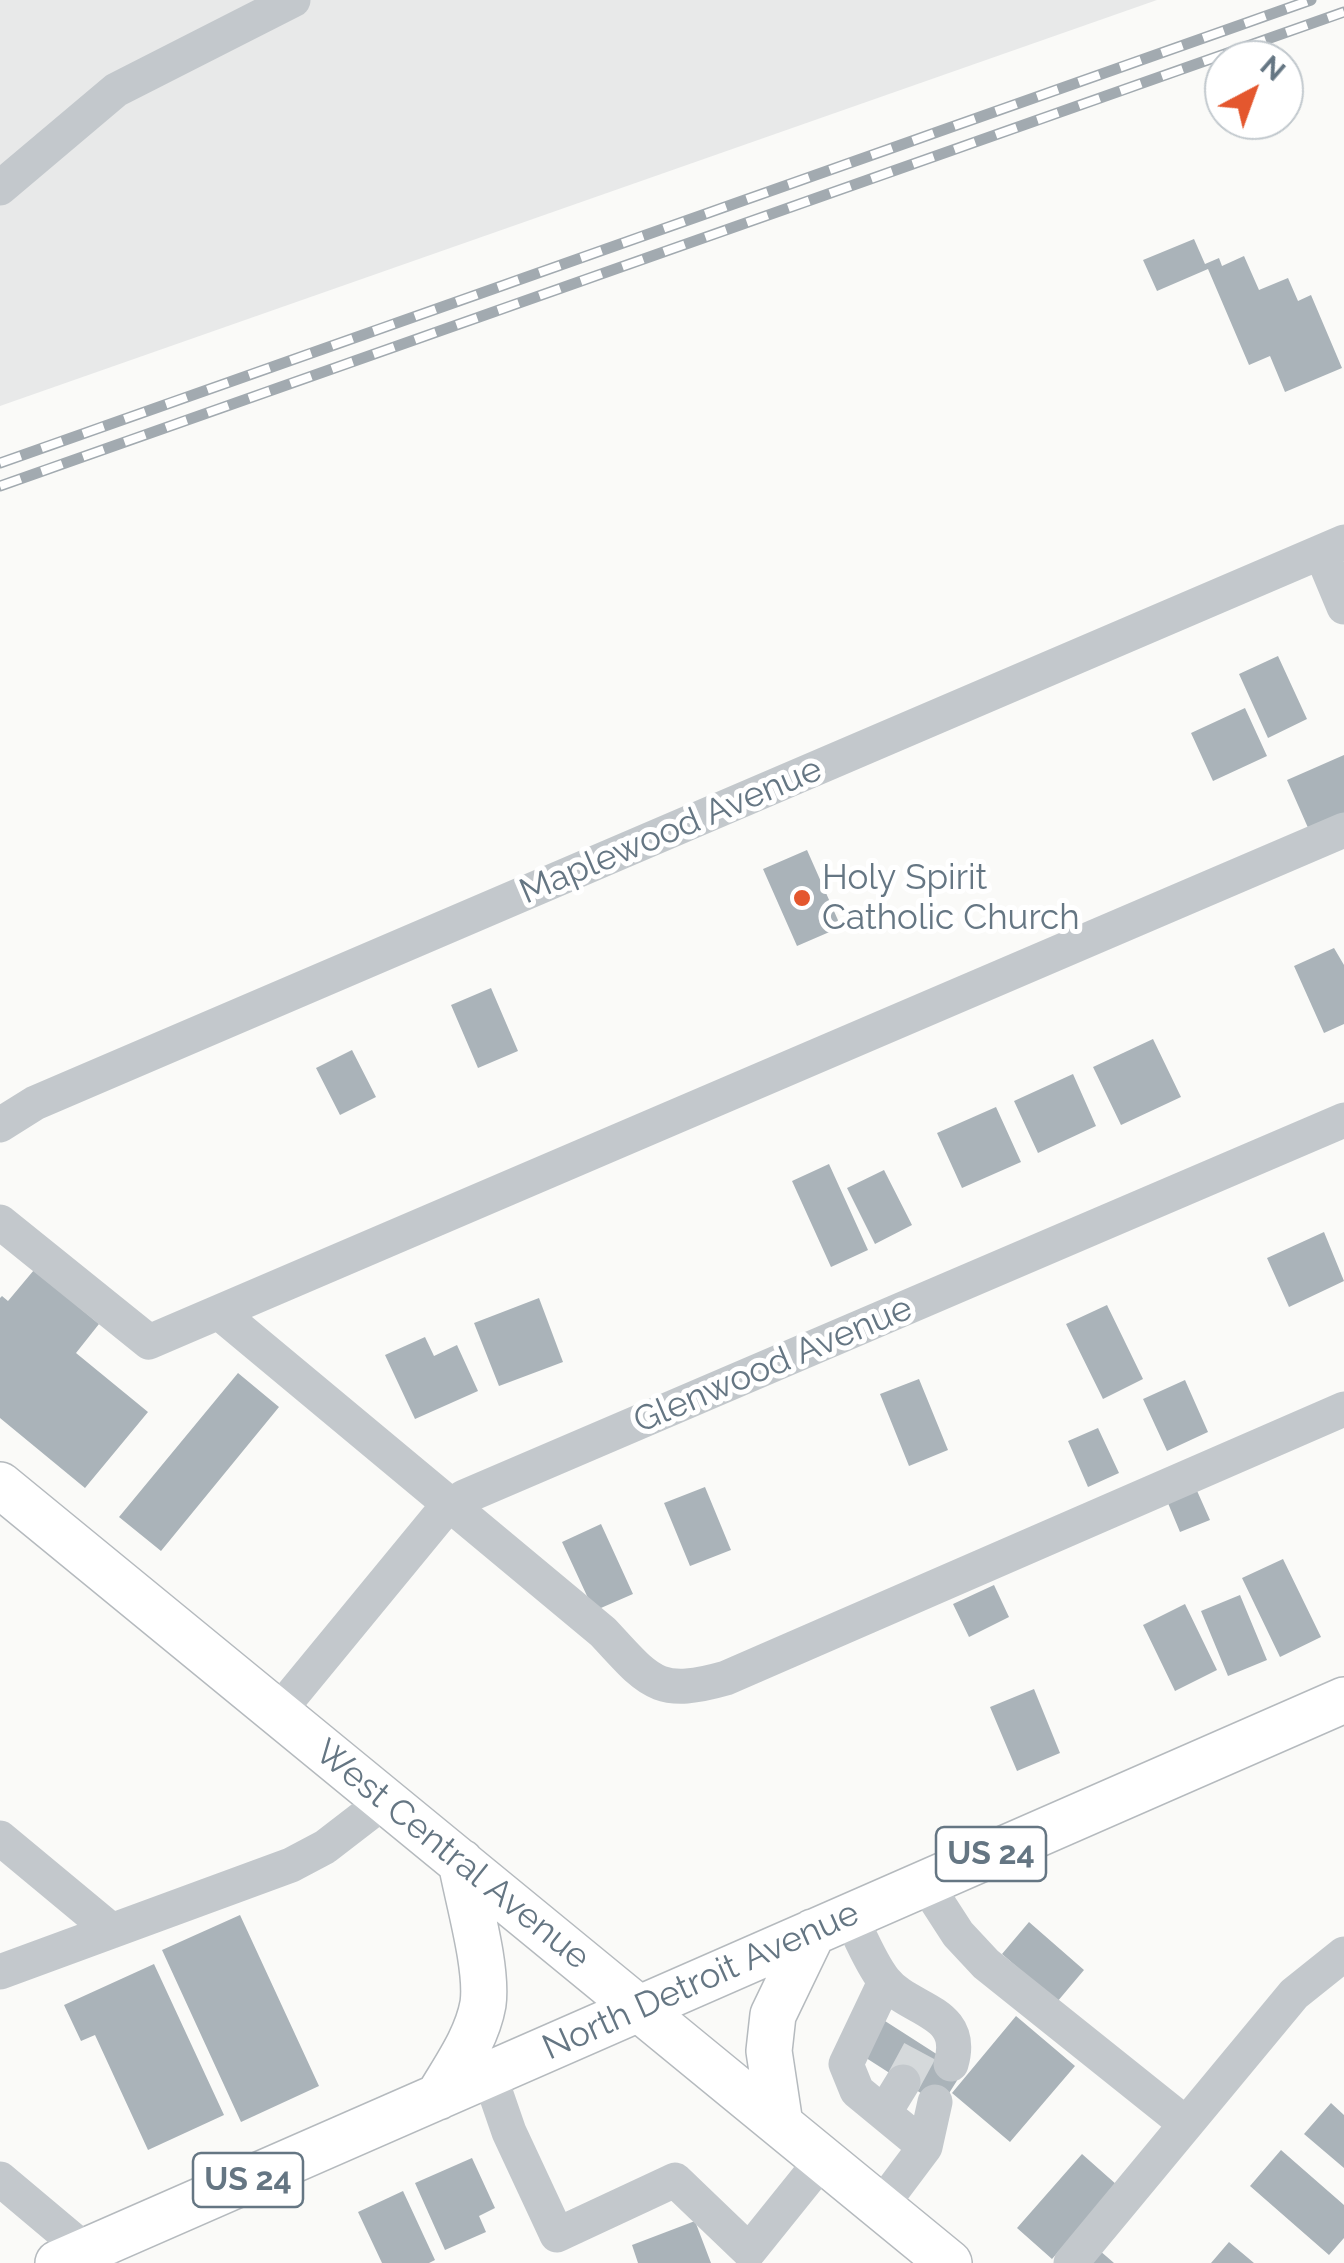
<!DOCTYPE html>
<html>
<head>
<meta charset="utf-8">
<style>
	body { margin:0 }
	#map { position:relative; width:1344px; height:2263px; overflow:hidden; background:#fafaf8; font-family:Raleway,sans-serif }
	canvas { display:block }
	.north { position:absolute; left:1204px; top:40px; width:100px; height:100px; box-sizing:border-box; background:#fff; border:2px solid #c1c8cd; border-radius:50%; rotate:41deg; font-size:28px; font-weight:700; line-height:40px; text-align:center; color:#657683 }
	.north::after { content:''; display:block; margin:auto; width:35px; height:45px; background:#e4572e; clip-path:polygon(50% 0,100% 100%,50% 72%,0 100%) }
</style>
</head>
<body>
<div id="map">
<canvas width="1344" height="2263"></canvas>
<div class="north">N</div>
</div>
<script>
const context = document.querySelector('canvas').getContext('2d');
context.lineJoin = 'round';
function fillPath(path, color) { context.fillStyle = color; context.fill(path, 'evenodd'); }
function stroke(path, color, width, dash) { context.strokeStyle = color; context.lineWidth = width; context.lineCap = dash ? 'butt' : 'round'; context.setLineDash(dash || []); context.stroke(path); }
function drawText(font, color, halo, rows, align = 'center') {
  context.font = font + ' Raleway,sans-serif'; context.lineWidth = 10; context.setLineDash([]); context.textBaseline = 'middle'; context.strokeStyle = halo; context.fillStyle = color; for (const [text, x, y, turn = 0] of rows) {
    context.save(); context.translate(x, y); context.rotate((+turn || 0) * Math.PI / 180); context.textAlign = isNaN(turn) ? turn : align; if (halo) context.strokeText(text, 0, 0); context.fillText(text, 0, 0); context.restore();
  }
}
const built = new Path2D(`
	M0,0H1157L0,406Z`);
const building = new Path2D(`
	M1194,239L1205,264L1219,258L1222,266L1244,256L1259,290L1288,278L1298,301L1311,295L1342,368L1285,392L1270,356L1249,365L1208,269L1157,291L1143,260Z
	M1278,656L1307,719L1268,738L1239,674Z
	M1245,708L1267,756L1213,781L1191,733Z
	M1344,755V814L1309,830L1287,780Z
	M807,850L841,927L797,946L763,869Z
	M1334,948L1344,965V1024L1324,1033L1294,966Z
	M491,988L518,1051L478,1068L451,1005Z
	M1153,1039L1181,1097L1121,1125L1093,1067Z
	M352,1050L376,1097L340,1115L316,1068Z
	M1073,1074L1096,1126L1038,1153L1014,1101Z
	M996,1107L1021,1162L962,1188L937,1133Z
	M829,1164L868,1250L831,1267L792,1181Z
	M884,1170L912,1225L875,1244L847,1188Z
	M1324,1232L1344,1281L1289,1307L1267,1258Z
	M34,1270L99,1324L76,1353L148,1412L85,1488L0,1418V1298L2,1296L8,1301Z
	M539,1298L563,1362L499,1386L474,1323Z
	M1107,1305L1143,1379L1103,1399L1066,1324Z
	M425,1337L434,1356L457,1345L478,1391L415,1419L385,1355Z
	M238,1373L279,1407L161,1551L119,1517Z
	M919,1379L948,1450L909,1466L880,1394Z
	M1185,1380L1208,1432L1167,1451L1143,1399Z
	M1098,1428L1119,1473L1088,1487L1068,1441Z
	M1194,1484L1210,1520L1180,1532L1165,1496Z
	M705,1487L731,1550L690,1566L664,1503Z
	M601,1524L633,1594L594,1611L562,1542Z
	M1283,1559L1321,1637L1280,1657L1242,1578Z
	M994,1585L1009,1617L969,1637L953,1604Z
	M1240,1595L1267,1660L1228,1676L1201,1611Z
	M1185,1604L1217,1670L1175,1691L1143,1625Z
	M1034,1689L1060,1753L1017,1771L990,1707Z
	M240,1915L319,2086L241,2122L162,1950Z
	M1029,1922L1084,1970L1057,2002L1002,1954Z
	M154,1964L224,2115L148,2150L95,2035L81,2041L64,2005Z
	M1016,2016L1075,2066L1010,2142L952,2093Z
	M885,2021L963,2071L941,2106L863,2056Z
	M1331,2103L1344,2115V2168L1304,2134Z
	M1281,2150L1344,2205V2238L1329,2255L1250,2186Z
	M1082,2154L1117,2185L1052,2259L1017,2228Z
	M472,2158L495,2208L479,2216L486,2232L445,2250L415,2183Z
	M403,2191L435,2260L429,2263H382L358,2212Z
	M695,2221L711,2263H638L632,2245Z
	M1229,2242L1254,2263H1211Z
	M1099,2250L1114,2263H1087Z`);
const minorTunnel = new Path2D(`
	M903,2082L923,2045`);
const minor = new Path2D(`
	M0,188L116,90L293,0
	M1321,552L1344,607
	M0,1125L35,1103L1344,542
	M0,1222L149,1342L1344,830
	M221,1314L603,1632C649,1681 656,1698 726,1678L1344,1409
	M278,1712L440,1515L464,1497L1344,1120
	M0,1838L112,1931
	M925,1883L958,1934L986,1964L1186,2124
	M850,1916C860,1936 870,1962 884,1980C909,2012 967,2010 951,2064
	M0,1972L291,1865L325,1847L386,1800
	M885,1982L846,2064L857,2091L925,2147
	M489,2074L509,2132L557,2235L675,2180L749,2251L823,2159
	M884,2113L903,2082
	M0,2179L100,2263
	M880,2207L925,2147L935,2102
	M1071,2263L1294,1994L1344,1954`);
const major = new Path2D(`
	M0,1485L949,2263
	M438,2097C455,2068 477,2038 483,2004C488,1968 468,1900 461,1862
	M780,2124L769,2051L773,2015L813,1932
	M58,2263L1344,1700`);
const rail = new Path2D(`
	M0,463L1311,0
	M0,486L1344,12`);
const markers = [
	[802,898,10,"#e4572e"]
];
const shields = [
	[991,1854,110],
	[248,2180,110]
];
const shieldNames = [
	["US 24",991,1854],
	["US 24",248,2180]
];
const streetNames = [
	["Maplewood Avenue",671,831,-23],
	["Glenwood Avenue",773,1365,-23],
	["West Central Avenue",452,1855,39],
	["North Detroit Avenue",701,1981,-24]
];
const poiNames = [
	["Holy Spirit",822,878],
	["Catholic Church",822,918]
];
fillPath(built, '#e8e9e9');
fillPath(building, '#aab3b9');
stroke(minorTunnel, '#d5d9db', 35, [35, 18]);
stroke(major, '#b5babe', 48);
stroke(minor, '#c3c8cc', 35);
stroke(major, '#fff', 45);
stroke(rail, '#a2aab0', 11);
stroke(rail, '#fff', 8, [22]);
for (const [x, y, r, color] of markers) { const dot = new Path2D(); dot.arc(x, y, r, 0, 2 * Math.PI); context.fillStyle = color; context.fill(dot); stroke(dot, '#fff', 4); }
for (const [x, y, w] of shields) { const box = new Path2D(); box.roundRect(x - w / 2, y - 27, w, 54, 8); context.fillStyle = '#fff'; context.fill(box); stroke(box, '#657683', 2.5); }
drawText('bold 32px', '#657683', null, shieldNames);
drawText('35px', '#657683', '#fff', streetNames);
drawText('35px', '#657683', '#fff', poiNames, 'left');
</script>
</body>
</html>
